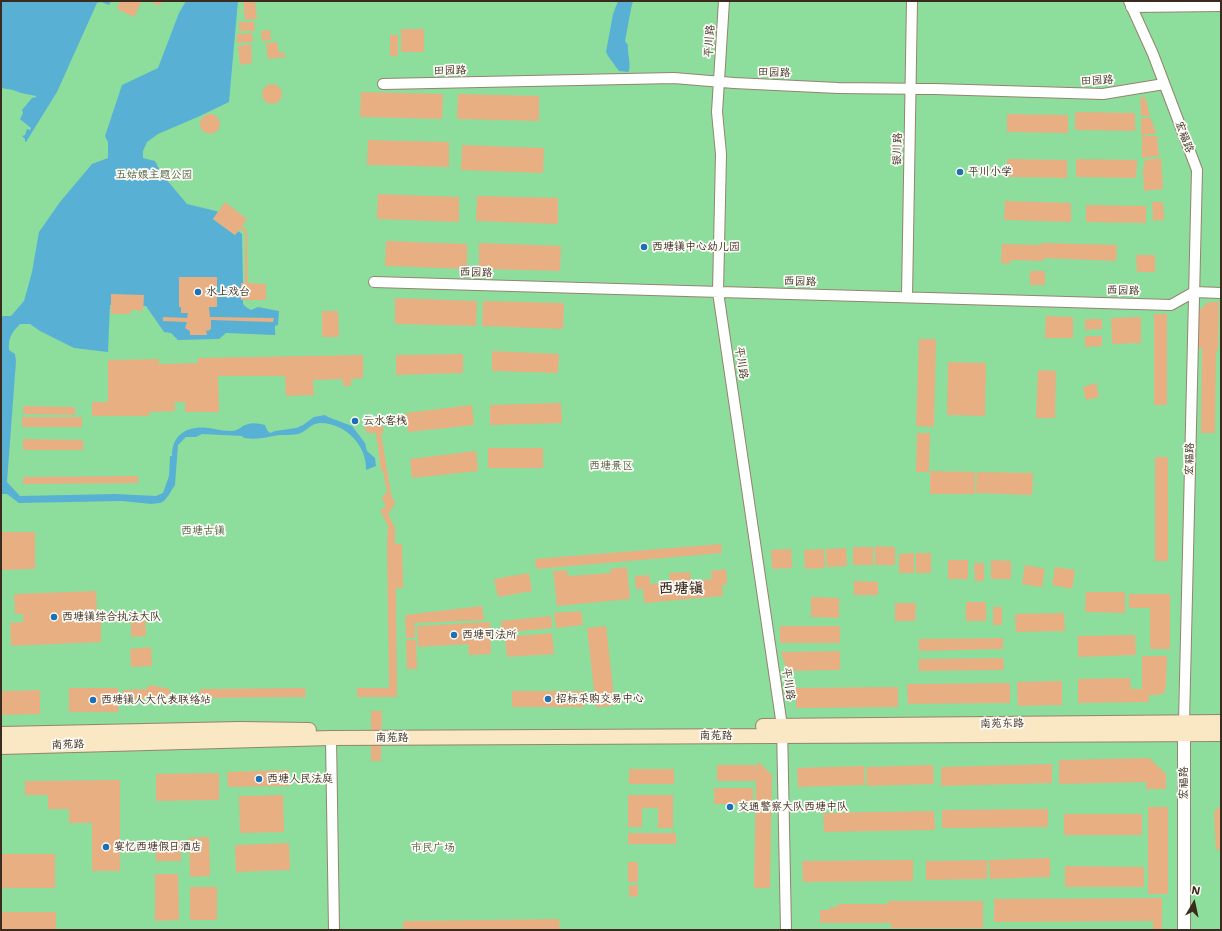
<!DOCTYPE html>
<html>
<head>
<meta charset="utf-8">
<style>
	body { margin:0 }
	#map { position:relative; width:1222px; height:931px; overflow:hidden; background:#ecdfbe; font-family:"Shantell Sans",sans-serif }
	canvas { display:block }
	.frame { position:absolute; inset:0; border:2px solid #3b2a1e; pointer-events:none }
	.north { position:absolute; left:1174px; top:883px; width:40px; height:40px; -webkit-text-stroke:3px #fdfcf7; paint-order:stroke; rotate:9deg; font-size:11px; font-weight:700; line-height:16px; text-align:center; color:#3b2a1e }
	.north::after { content:''; display:block; margin:auto; width:14px; height:18px; background:#3b2a1e; clip-path:polygon(50% 0,100% 100%,50% 72%,0 100%) }
</style>
</head>
<body>
<div id="map">
<canvas width="1222" height="931"></canvas>
<div class="frame"></div>
<div class="north">N</div>
</div>
<script>
const context = document.querySelector('canvas').getContext('2d');
context.lineJoin = 'round';
function fillPath(path, color) { context.fillStyle = color; context.fill(path, 'evenodd'); }
function stroke(path, color, width, dash) { context.strokeStyle = color; context.lineWidth = width; context.lineCap = dash ? 'butt' : 'round'; context.setLineDash(dash || []); context.stroke(path); }
function drawText(font, color, halo, rows, align = 'center') {
  context.font = font + ' "Shantell Sans","LXGW WenKai TC",sans-serif'; context.lineWidth = 3.5; context.setLineDash([]); context.textBaseline = 'middle'; context.strokeStyle = halo; context.fillStyle = color; for (const [text, x, y, turn = 0] of rows) {
    context.save(); context.translate(x, y); context.rotate((+turn || 0) * Math.PI / 180); context.textAlign = isNaN(turn) ? turn : align; if (halo) context.strokeText(text, 0, 0); context.fillText(text, 0, 0); context.restore();
  }
}
const green = new Path2D(`
	M1,1H1221V930H1Z`);
const water = new Path2D(`
	M1,1H111L109,5L101,2L97,3L57,92L26,142H25V139L22,136L25,135L27,129L30,130L31,128L20,119L23,113L22,110L32,98L36,97V96L21,93L13,90L1,88Z
	M186,1H238L229,102L200,116L158,134L147,142L143,151V158L155,161L161,173L187,204L216,211L218,212L213,219L235,235L238,231L242,234L243,283L241,300H243V304L246,307L251,310L258,307L279,311L278,325L275,326C274,329 276,332 275,335L226,333L219,339L178,340L171,333L164,332L146,306L110,305L108,352L74,348L40,331L30,324H20C12,332 8,338 9,350L15,354L16,361L7,482L20,496L115,494L156,496L163,493L169,476L170,456H172C172,431 192,424 214,429C220,430 226,431 232,431C236,431 240,428 243,426C250,422 257,423 265,425L267,430L270,433L275,431L296,428L303,425L314,417L325,415L328,417L352,426L365,443L367,451L375,458L376,466L366,470C367,445 345,423 320,423C311,423 306,432 298,434C293,435 286,435 280,435C266,437 259,440 244,438L242,436L202,434L196,437H186L178,445L175,485L168,496L164,501L160,503L151,504L122,501L19,503L7,494H1V318L3,316H11L24,301L32,272L39,232L60,202L92,164L108,158V142L105,136L122,85L158,68L179,13Z
	M618,1H633L631,9L625,41L628,45C627,53 631,62 629,71L628,72L619,71L608,56L606,52L613,14Z`);
const building = new Path2D(`
	M120,1H137L141,3L134,17L117,9Z
	M149,1H163L160,6Z
	M243,1H255L257,19L245,20Z
	M239,22H254L255,31H239Z
	M401,29H424V52H401Z
	M270,30L271,40L262,41L261,31Z
	M252,33L253,42L237,43V34Z
	M390,35H398V56H390Z
	M277,42L279,53L284,52L285,57L268,59L266,43Z
	M251,44L252,63L240,65L238,46Z
	M262 94a10 10 0 1 1 20 0a10 10 0 1 1-20 0Z
	M361,92L443,94L442,119L360,117Z
	M458,94L539,96V121L457,119Z
	M1145,97L1150,116H1141L1140,98Z
	M1075,112L1135,113V131L1075,130Z
	M1007,114L1068,115V133L1007,132Z
	M200 124a10 10 0 1 1 20 0a10 10 0 1 1-20 0Z
	M1141,118H1151L1156,134L1141,135Z
	M1142,136H1157L1159,156L1142,158Z
	M368,140L449,142V167L367,165Z
	M462,145L544,148L543,173L461,170Z
	M1161,158L1163,189L1144,191L1143,170L1145,160Z
	M1007,159L1067,160V178L1007,177Z
	M1076,159L1137,160L1136,178L1076,177Z
	M378,194L459,197V222L377,219Z
	M477,196L558,198V224L476,221Z
	M1005,201L1071,203V222L1004,220Z
	M225,202L247,219L242,226L247,230L248,283L266,284V300H241V283H245V232L240,229L235,235L213,219Z
	M1152,202H1163L1164,220L1153,221Z
	M1086,205L1146,206V223L1086,222Z
	M386,241L467,244V269L385,266Z
	M479,243L561,246L560,271L479,269Z
	M1041,243L1117,245L1116,261L1044,258V261L1011,260L1009,264L1001,263L1002,244L1041,245Z
	M1136,255H1155V272H1137Z
	M1030,271H1045V285H1030Z
	M179,277H217V307H209L210,317L274,318L273,322L211,320V329L208,331L206,330L207,335H190V331L185,328L187,322L163,321V317L187,318L188,313H181V307H179Z
	M111,294L144,295L143,311L131,310L130,314H111Z
	M395,298L477,301L476,326L395,324Z
	M483,301L564,303L563,329L482,326Z
	M1208,302H1219L1218,350L1216,351L1215,433H1201L1202,348H1198L1199,311Z
	M322,311H338L339,337H322Z
	M1154,314H1167V405H1154Z
	M1046,316L1073,317V338H1045Z
	M1141,317V343L1112,344L1111,318Z
	M1085,319H1102V329L1085,330Z
	M1085,336H1102V346L1085,347Z
	M919,339H936L934,427L916,426Z
	M492,351L559,354L558,373L492,371Z
	M463,354V373L396,375V355Z
	M363,355V378L351,379V386H343V379L313,380L314,395L286,396L285,376H218L219,412H185V402H175V411L149,412V416H92V402H108V360L159,359V364L198,363V358Z
	M948,362L986,363L985,416L947,415Z
	M1038,370L1056,371L1055,418H1036Z
	M1096,383L1099,397L1086,400L1083,387Z
	M561,403L562,423L490,425V405Z
	M472,405L474,425L408,432L406,413Z
	M23,406L75,407V415L23,414Z
	M22,417H82V427H22Z
	M382,425L384,433H381L391,494L395,504L388,514L395,528V544H402L403,588H396L397,697H357V688H389L387,544L388,526L380,510L386,507L382,497L387,492L383,471L381,470L376,433H367L364,427Z
	M917,433H930L929,472H916Z
	M23,439L83,440V450H23Z
	M488,448H543V468H488Z
	M476,451L478,471L412,478L410,459Z
	M1155,457H1168V561H1155Z
	M930,471L975,472V494H930Z
	M977,472L1033,473L1032,495L976,493Z
	M138,476V483L23,484V477Z
	M1,532H35V569L1,570Z
	M721,544L722,553L536,569L535,559Z
	M875,546L895,547V565H875Z
	M853,547H873V565H853Z
	M846,548L847,566L827,567L826,549Z
	M791,549L792,568L772,569L771,550Z
	M824,549L825,568L805,569L804,550Z
	M914,553V573H899V554Z
	M916,553H931V573H916Z
	M948,560H968V579H948Z
	M991,560L1011,561V579H991Z
	M974,563H984V581H975Z
	M1025,565L1045,569L1042,587L1022,584Z
	M627,567L630,599L557,606L553,571L567,570L568,576L611,573L610,569Z
	M1055,567L1075,570L1072,589L1052,585Z
	M726,569L727,585H722L723,596L644,603L643,589H636L635,576L649,575L650,584L670,582L669,573L690,572L691,581L712,579L711,571Z
	M529,573L532,591L498,597L494,579Z
	M854,581L878,582V595H854Z
	M96,591L97,611H84L85,621L101,620V642L11,646L10,623L23,622V614H15L14,594Z
	M1086,592H1125V613L1085,612Z
	M1129,594H1170V649H1150V608H1129Z
	M811,597L839,598V618L811,617Z
	M966,602H986V621H966Z
	M895,603H916L915,621H895Z
	M482,606L484,620L415,623V638H406L405,615Z
	M993,607H1002V625H993Z
	M581,611L583,625L556,628L554,613Z
	M1064,613L1065,631L1016,632L1015,614Z
	M145,616L146,636L131,637V617Z
	M551,616L552,628L502,633L501,621Z
	M490,622L491,654L469,655L468,644L418,647L417,626Z
	M606,626L615,705L596,708L587,628Z
	M780,626H840V643H780Z
	M552,633L554,654L507,657L505,637Z
	M1135,635L1136,655L1078,657V636Z
	M1003,638V649L919,651V639Z
	M406,640H416L417,669H407Z
	M151,647L152,666L131,667L130,649Z
	M840,651V670L787,671L781,652Z
	M1142,656H1167L1166,687L1164,693L1158,695H1149V702L1078,703V679L1130,678L1131,689H1142Z
	M1003,658L1004,670L919,671V659Z
	M1062,681V705L1018,706L1017,682Z
	M1010,683V703L908,704L907,684Z
	M149,685L170,689V697L123,700V690L147,689Z
	M898,687V707L796,708V688Z
	M69,688H118V712H69Z
	M305,688L306,697L200,698V689Z
	M40,690V714L1,715V691Z
	M512,691H584V707H512Z
	M371,711H382L381,761H371Z
	M1149,758L1166,774V789H1146V782L1059,784V760Z
	M757,763H760L772,775L770,888H754L756,781H717V765H756L757,774Z
	M1052,764V783L941,786V767Z
	M933,765L934,784L867,786L866,767Z
	M864,766L865,785L798,787L797,768Z
	M629,769H674V784H629Z
	M289,770L290,786L228,787L227,772Z
	M219,773V800L156,801V774Z
	M120,780V871H92V823H69V809H48V795H25V781Z
	M714,788H753V804H714Z
	M283,795L284,832L240,833L239,796Z
	M628,795H673V828H658V808H642V827H628Z
	M1221,805V849L1216,850L1214,812Z
	M1148,807H1168V894H1148Z
	M1048,809V827L942,828V810Z
	M934,811L935,830L824,832L823,813Z
	M1064,814H1142V835H1064Z
	M628,833H676V844H628Z
	M209,837L210,876L190,877L189,838Z
	M181,840V861H156L155,841Z
	M289,843L290,870L236,872L235,845Z
	M1,854H55V888H1Z
	M1050,858V877L990,879L989,860Z
	M913,860V881L803,882L802,861Z
	M987,860V879L926,880V861Z
	M628,862H638V882H628Z
	M1065,866L1144,867V887H1065Z
	M155,874H178L179,920L155,921Z
	M629,885H638V896L629,897Z
	M190,887H217V920H190Z
	M1162,898V930H1153V921L994,922V899Z
	M888,901H983V928H891V923H820V910H830V907H838V904H888Z
	M1,912H56V930H1Z
	M559,919L560,930H403V921Z`);
const minor = new Path2D(`
	M724,1L717,112L721,154L718,292L782,726L786,930
	M1129,1L1153,54L1197,170L1184,722
	M1131,7L1221,6
	M383,84L674,78L734,83L838,88L934,89L1103,94L1164,84
	M374,282L1171,305L1194,292L1221,293
	M907,297L912,1
	M331,738L334,930`);
const tertiary = new Path2D(`
	M1184,930V725`);
const secondary = new Path2D(`
	M763,726L1221,722
	M1,734L240,729L309,730
	M1,747L331,738L1221,734`);
const markers = [
	[960,172,4,"#1f6fb2"],
	[644,247,4,"#1f6fb2"],
	[198,292,4,"#1f6fb2"],
	[355,421,4,"#1f6fb2"],
	[54,617,4,"#1f6fb2"],
	[454,635,4,"#1f6fb2"],
	[548,699,4,"#1f6fb2"],
	[93,700,4,"#1f6fb2"],
	[259,779,4,"#1f6fb2"],
	[730,807,4,"#1f6fb2"],
	[106,847,4,"#1f6fb2"]
];
const streetNames = [
	["平川路",710,41,-86],
	["田园路",450,71,-1],
	["田园路",774,73,2],
	["田园路",1097,81,-3],
	["宏福路",1184,137,69],
	["银川路",898,149,-89],
	["西园路",476,273,2],
	["西园路",800,282,2],
	["西园路",1123,291,2],
	["平川路",741,363,82],
	["宏福路",1190,459,-89],
	["平川路",788,684,82],
	["南苑东路",1002,724,-1],
	["南苑路",716,736],
	["南苑路",392,738],
	["南苑路",68,745,-2],
	["宏福路",1184,783,-90]
];
const poiNames = [
	["平川小学",968,172],
	["西塘镇中心幼儿园",652,247],
	["水上戏台",206,292],
	["云水客栈",363,421],
	["西塘镇综合执法大队",62,617],
	["西塘司法所",462,635],
	["招标采购交易中心",556,699],
	["西塘镇人大代表联络站",101,700],
	["西塘人民法庭",267,779],
	["交通警察大队西塘中队",738,807],
	["宴忆西塘假日酒店",114,847]
];
const parkNames = [
	["五姑娘主题公园",154,175],
	["西塘景区",611,466],
	["西塘古镇",203,531],
	["市民广场",433,848]
];
const districtNames = [
	["西塘镇",681,589]
];
fillPath(green, '#8dde9d');
fillPath(water, '#58b1d5');
fillPath(building, '#e8b082');
stroke(minor, '#94846e', 12);
stroke(tertiary, '#94846e', 14);
stroke(secondary, '#94846e', 16);
stroke(minor, '#fff', 10);
stroke(tertiary, '#fff', 12);
stroke(secondary, '#fae7c3', 14);
for (const [x, y, r, color] of markers) { const dot = new Path2D(); dot.arc(x, y, r, 0, 2 * Math.PI); context.fillStyle = color; context.fill(dot); stroke(dot, '#fdfcf7', 1.5); }
drawText('11px', '#3b2a1e', '#fdfcf7', streetNames);
drawText('11px', '#3b2a1e', '#fdfcf7', poiNames, 'left');
drawText('11px', '#546044', '#fdfcf7', parkNames);
drawText('bold 15px', '#3b2a1e', '#fdfcf7', districtNames);
</script>
</body>
</html>
